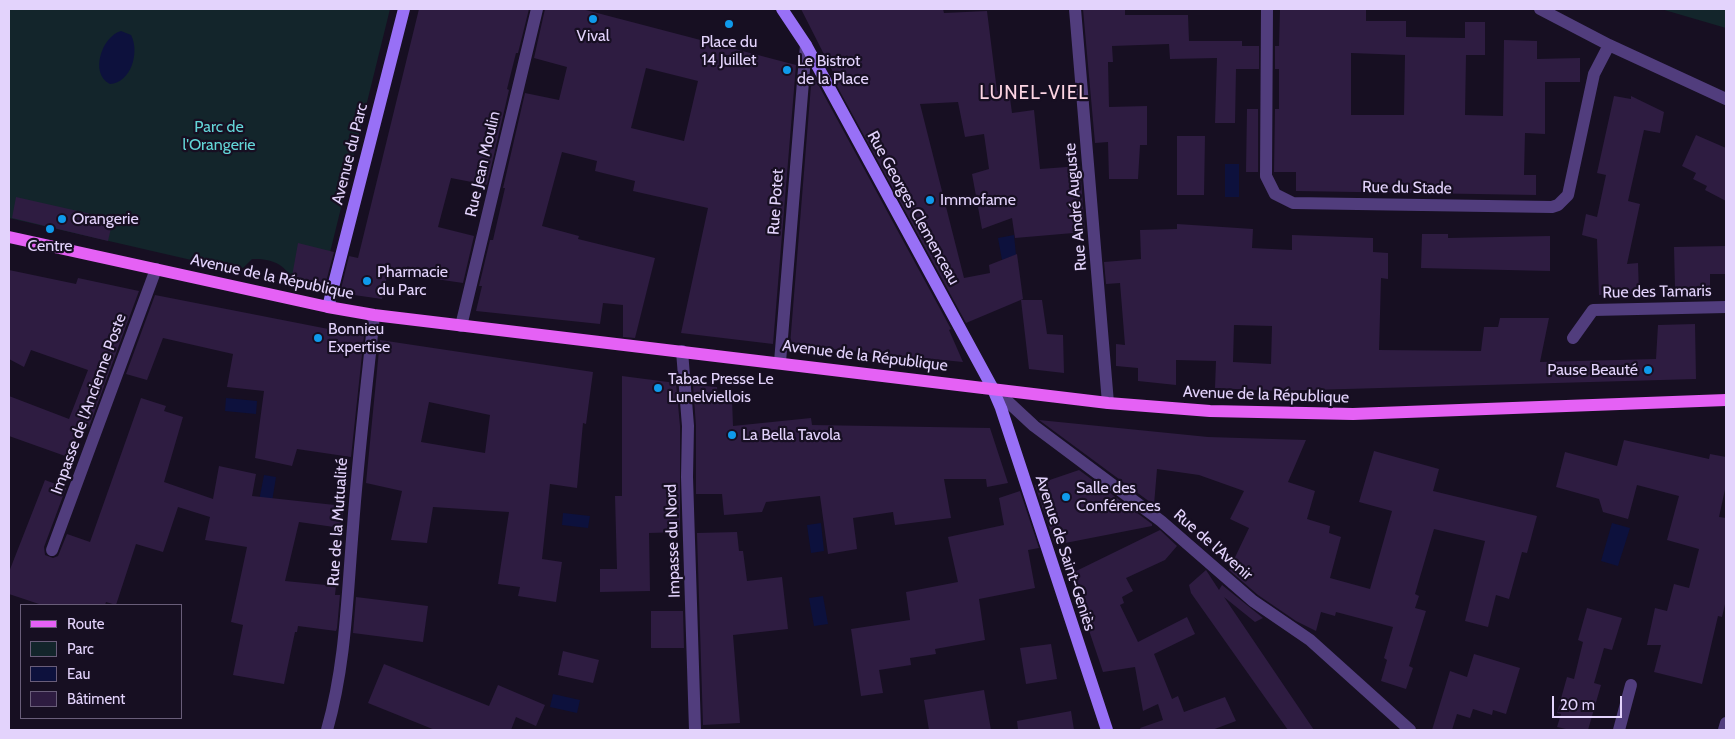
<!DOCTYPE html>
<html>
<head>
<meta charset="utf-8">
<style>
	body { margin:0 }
	#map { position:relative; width:1735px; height:739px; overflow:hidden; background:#170f22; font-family:Cabin,sans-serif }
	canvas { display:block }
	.frame { position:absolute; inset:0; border:10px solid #e3d3fc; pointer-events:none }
	.legend { position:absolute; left:20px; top:604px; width:162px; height:115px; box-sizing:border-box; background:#170f22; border:1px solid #695d79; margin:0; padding:6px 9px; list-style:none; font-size:15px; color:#e3d3fc }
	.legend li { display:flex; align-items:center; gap:10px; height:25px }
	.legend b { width:25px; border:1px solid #695d79 }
	.scale { position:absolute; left:1552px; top:696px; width:70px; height:22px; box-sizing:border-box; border:2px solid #e3d3fc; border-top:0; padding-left:6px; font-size:15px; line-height:18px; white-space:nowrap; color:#e3d3fc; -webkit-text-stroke:4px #170f22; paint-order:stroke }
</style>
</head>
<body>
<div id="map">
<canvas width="1735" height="739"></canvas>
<div class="frame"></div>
<ul class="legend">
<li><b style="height:6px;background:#e561f5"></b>Route</li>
<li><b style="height:14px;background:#13252b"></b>Parc</li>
<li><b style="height:14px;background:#0d113d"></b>Eau</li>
<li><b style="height:14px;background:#2e1c41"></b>Bâtiment</li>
</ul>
<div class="scale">20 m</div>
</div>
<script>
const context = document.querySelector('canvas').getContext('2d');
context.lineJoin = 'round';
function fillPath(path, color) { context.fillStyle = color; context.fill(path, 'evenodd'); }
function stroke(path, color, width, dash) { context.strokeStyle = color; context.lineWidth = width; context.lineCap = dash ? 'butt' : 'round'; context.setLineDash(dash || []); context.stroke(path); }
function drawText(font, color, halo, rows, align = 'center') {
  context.font = font + ' Cabin,sans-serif'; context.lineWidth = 4.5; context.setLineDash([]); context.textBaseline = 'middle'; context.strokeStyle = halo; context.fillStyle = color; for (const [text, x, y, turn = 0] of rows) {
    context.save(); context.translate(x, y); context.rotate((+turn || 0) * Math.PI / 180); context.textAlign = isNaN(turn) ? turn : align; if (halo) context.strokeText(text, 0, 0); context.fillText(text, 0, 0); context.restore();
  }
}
const green = new Path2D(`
	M9,9H390L321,289L291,282C288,264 270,258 252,259L243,268L239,267V271L9,218Z
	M1661,9H1726V28Z`);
const water = new Path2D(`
	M121,31L131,35C140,52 131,83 110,84C89,74 102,36 121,31Z
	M1225,164H1239V197H1225Z
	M1014,235L1016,255L1002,260L998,238Z
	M226,398L257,401L256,414L225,411Z
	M264,475L276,477L271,508L258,506Z
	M563,513L590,516L588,528L562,525Z
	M821,523L824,551L811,553L807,525Z
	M1612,523L1630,528L1618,566L1601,561Z
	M823,596L828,624L814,626L809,598Z
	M553,694L580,700L577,713L550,707Z`);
const building = new Path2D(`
	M419,9H529L518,53H516L507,89L509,90L487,185L451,178L438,227L474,236L463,283L388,272L382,299L340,293L349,256L358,258Z
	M545,9H582L796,65L773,344L681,333L708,208L633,191L635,181L595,171L597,161L562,152L542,226L579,236L578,239L655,258L635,338L623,337V305L603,303L600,324L476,311L482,286H479L490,240H493L505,188H503L525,93L559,100L567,67L534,58ZM646,68L698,81L684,141L631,128Z
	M801,9H943L944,13L987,11L997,91H1009L1012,113L1034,110L1040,169L1080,166L1085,232L1015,238L1012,218L982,229L972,174L989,169L984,134L965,137L958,102L920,104L964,278L990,273L989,265L1017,254L1023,299L966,323L831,75L835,76Z
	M1083,9H1125V15H1188L1189,41H1242V46H1259V69H1236L1235,123H1215L1217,58L1170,59L1169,44L1112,46L1113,62H1108L1109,107L1147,106V145H1140L1138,179H1109L1108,142L1095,143Z
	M1280,9H1366V21H1406V37L1465,38V22H1485V55H1466L1465,115L1503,116L1504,40L1537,41V59L1580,58V82H1545V134L1525,133L1524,175H1536V195L1296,191V172H1274L1275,109H1279V69H1275V46H1279ZM1351,53L1405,55L1404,115H1351Z
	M812,73L951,329L949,330L963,362L790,345Z
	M1614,96L1631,99V96L1664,112L1660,133L1644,130L1628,201L1640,204L1627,264L1638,263L1639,294L1599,295L1597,239L1582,235L1586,214L1597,217L1606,175L1597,173Z
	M1247,109H1258V172H1246Z
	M1696,135L1726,148V201L1705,190L1707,186L1693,179L1696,173L1682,166Z
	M1177,136H1205L1204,195H1177Z
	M16,197L113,219L108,241L12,218Z
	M1177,224L1253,229L1252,248L1292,250V235L1373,238V252L1388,253V279L1381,278L1379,350L1481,351L1484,327H1498L1500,318H1549L1540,362L1656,359L1658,325L1695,324L1696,379L1276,391L1215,388L1216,361L1176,360V385L1138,381V368L1116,366V344L1125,345L1120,283L1106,284L1104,262L1141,259L1140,230L1177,229ZM1234,325L1272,326L1271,364L1233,362Z
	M1422,234H1448V238L1550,236V271L1421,268Z
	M298,243L334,252L324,289L291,282Z
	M1726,246V274H1710V292H1686L1685,288H1675L1674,247Z
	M9,270L76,284L78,278L139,291L89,427L81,424L68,457L9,436V396L69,419L88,370L31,350L24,367L9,359Z
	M155,295L364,336L351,457L297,449L292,466L255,458L264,391L227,387L233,354L163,338L147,380L126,374Z
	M1021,300H1042L1047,334L1063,335L1064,373L1029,369Z
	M380,340L593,372L586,424L583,423L577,488L550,484L542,559L562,562L556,602L518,596L520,587L498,584L509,512L433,507L427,543L391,540L402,491L366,483ZM429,402L490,415L485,453L421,442Z
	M622,376L676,383L680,426V532L649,533L650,591L600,592V569H617L615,496H622Z
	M693,385L717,387L718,398L732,399L733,426L811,418L812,425L990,428L1008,483L987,487L986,479H944L951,518L895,525L893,512L853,518L857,549L828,554L820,496L766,502L762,512L724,515L722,494H696V426Z
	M141,398L166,406L164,411L183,417L164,482L213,499L219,466L256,474L252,496L344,506L341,528L299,522L285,581L336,586L335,595H340L337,628L336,631L298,626L297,632H295L284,684L233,675L243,625L231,622L247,547L205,540L210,517L178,507L163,552L136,544L116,605L106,602L105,605H42L9,594V572L45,480L66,488L44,547L45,555L53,558L58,556L67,534L90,542Z
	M1039,420L1208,437L1306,440L1288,482L1315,491L1307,519L1330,526L1329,533L1341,537L1330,578L1370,589L1392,511L1359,502L1374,451L1439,469L1433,491L1537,516L1527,553L1522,552L1509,599L1496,595L1488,627L1465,621L1485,541L1434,529L1415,594L1419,596L1415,608L1426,611L1409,666L1413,668L1406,689L1381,681L1387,660L1384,658L1393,627L1336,612L1335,616L1321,612L1316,631L1296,621L1258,595L1229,570L1249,528L1230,519L1244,491L1199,475L1157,469L1154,505Z
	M1624,440L1709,459L1710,454L1726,457V485L1719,517L1726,518V600L1722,617L1718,616L1702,684L1654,672L1661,645H1647L1655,608L1667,611L1674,584L1689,588L1699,549L1667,540L1679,496L1637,485L1628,519L1603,512L1599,499L1556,487L1565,452L1617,466Z
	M1079,470L1152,524V526L1055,545L1035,485Z
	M1020,491L1039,548L1028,550L1035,588L979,599L985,640L935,649L936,654L910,658L911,665L879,670L883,693L861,696L851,629L910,620L906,592L958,582L948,537L1004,525L999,498Z
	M1160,530L1177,546L1165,560L1126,578L1133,591L1122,597L1124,603L1120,605L1138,642L1187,617L1195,634L1154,654L1172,699L1178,696L1184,712L1225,697L1236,721L1212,730H1141L1140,728L1163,720L1158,704L1143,711L1135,667L1103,672L1070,574Z
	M737,532L739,551H743L747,581L782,577L788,629L733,635L740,723L703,725L697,533Z
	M1206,570L1219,590L1222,585L1263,618L1255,622L1224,597L1314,730H1288L1191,593L1189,585Z
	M356,597L428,606L423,642L353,633Z
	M1587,608L1622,618L1612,650L1604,648L1594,683L1601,685L1588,730H1570L1557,727L1561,714L1557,713L1567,677L1574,679L1583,642L1578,640Z
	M651,611H683L684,648H651Z
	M1051,644L1057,679L1026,684L1020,648Z
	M563,651L599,660L593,683L558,675Z
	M1474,654L1520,668L1506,714L1493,710L1492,715L1473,709L1470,718L1457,714L1452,730H1432L1450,671L1467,677Z
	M384,664L489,706L498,685L545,705L536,726L516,717L511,730H435L368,703Z
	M984,690L991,730H929L924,700Z
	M1071,711L1074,730H1018L1017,721Z`);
const lane = new Path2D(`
	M1075,9L1108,403
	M1619,730L1631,685`);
const street = new Path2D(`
	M1267,9L1266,176L1275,194L1293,203L1552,207L1558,205L1568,195L1594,74L1609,45
	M1540,9L1609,45L1726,99
	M461,326L537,9
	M1573,338L1593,310L1726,307
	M682,351L688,426L687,477L695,730
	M780,362L806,45
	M992,387L1034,426L1161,521L1253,601L1310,640L1410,730
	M52,550L156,269
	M327,730C346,663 347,596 353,527C358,456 367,385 374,315
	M1724,730L1726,723`);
const secondary = new Path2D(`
	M782,9L806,45L992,387L1001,408L1107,730
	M328,307L404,9`);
const primary = new Path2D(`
	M9,237L328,307L374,315L1108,403L1210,411L1353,414L1726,400`);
const markers = [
	[593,19,5,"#0f9aeb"],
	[729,24,5,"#0f9aeb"],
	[787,70,5,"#0f9aeb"],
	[930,200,5,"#0f9aeb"],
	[62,219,5,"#0f9aeb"],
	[50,229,5,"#0f9aeb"],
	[367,281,5,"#0f9aeb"],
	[318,338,5,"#0f9aeb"],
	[1648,370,5,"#0f9aeb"],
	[658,388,5,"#0f9aeb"],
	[732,435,5,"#0f9aeb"],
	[1066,497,5,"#0f9aeb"]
];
const poiNames = [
	["Vival",593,36,"center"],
	["Place du",729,42,"center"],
	["14 Juillet",729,60,"center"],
	["Le Bistrot",797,61],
	["de la Place",797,79],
	["Immofame",940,200],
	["Orangerie",72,219],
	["Centre",50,246,"center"],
	["Pharmacie",377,272],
	["du Parc",377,290],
	["Bonnieu",328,329],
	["Expertise",328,347],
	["Pause Beauté",1638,370,"right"],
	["Tabac Presse Le",668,379],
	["Lunelviellois",668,397],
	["La Bella Tavola",742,435],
	["Salle des",1076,488],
	["Conférences",1076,506]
];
const parkNames = [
	["Parc de",219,127],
	["l'Orangerie",219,145]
];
const streetNames = [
	["Avenue du Parc",350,154,-76],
	["Rue Jean Moulin",483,164,-77],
	["Rue du Stade",1407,188,1],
	["Rue Potet",776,202,-86],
	["Rue André Auguste",1076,207,-95],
	["Rue Georges Clemenceau",913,208,61],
	["Avenue de la République",272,277,12],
	["Rue des Tamaris",1657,292,-1],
	["Avenue de la République",865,356,7],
	["Avenue de la République",1266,395,2],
	["Impasse de l'Ancienne Poste",89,404,-70],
	["Rue de la Mutualité",338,522,-86],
	["Impasse du Nord",673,541,-92],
	["Rue de l'Avenir",1213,545,41],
	["Avenue de Saint-Geniès",1065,553,72]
];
const quarterNames = [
	["LUNEL-VIEL",1034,93]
];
fillPath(green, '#13252b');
fillPath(water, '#0d113d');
fillPath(building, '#2e1c41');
stroke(lane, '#513d7d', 12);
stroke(street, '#513d7d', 12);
stroke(secondary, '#9870f6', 12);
stroke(primary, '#e561f5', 12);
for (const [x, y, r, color] of markers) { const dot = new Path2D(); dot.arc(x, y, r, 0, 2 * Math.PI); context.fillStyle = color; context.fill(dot); stroke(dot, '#170f22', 2); }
drawText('16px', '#e3d3fc', '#170f22', poiNames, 'left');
drawText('16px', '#63d5d7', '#170f22', parkNames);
drawText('16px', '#e3d3fc', '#170f22', streetNames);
context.letterSpacing = '1px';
drawText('19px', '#fcd4e3', '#170f22', quarterNames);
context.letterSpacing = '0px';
</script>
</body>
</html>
